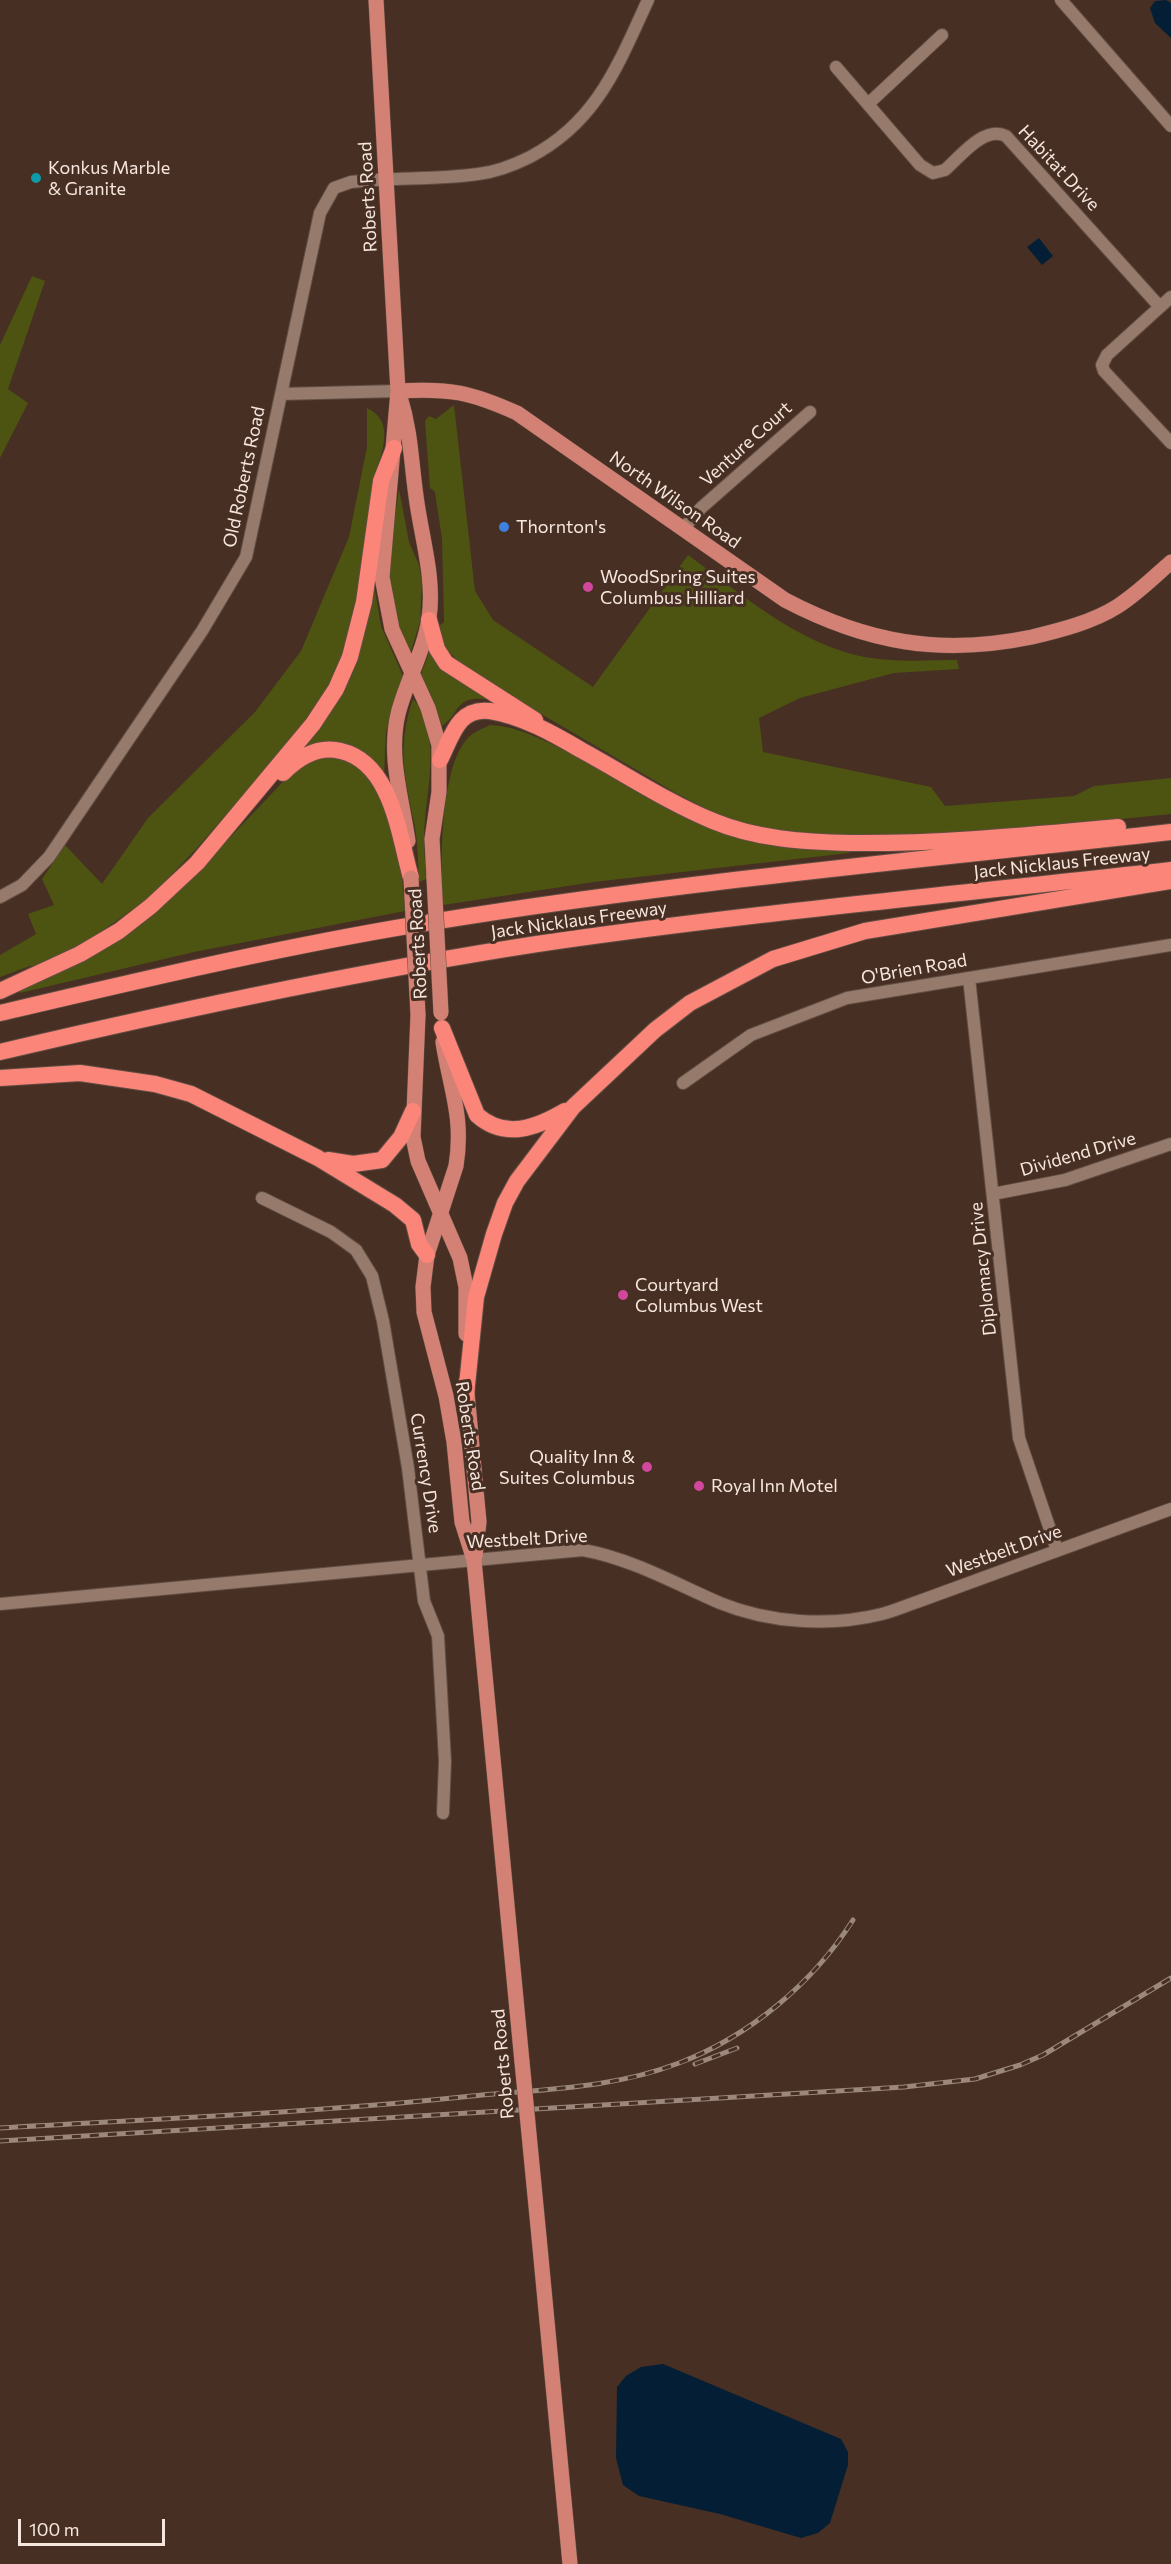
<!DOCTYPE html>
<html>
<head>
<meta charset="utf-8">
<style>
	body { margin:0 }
	#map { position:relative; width:1171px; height:2564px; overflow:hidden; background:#472f23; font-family:Commissioner,sans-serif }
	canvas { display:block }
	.scale { position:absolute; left:18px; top:2519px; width:147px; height:27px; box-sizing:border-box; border:3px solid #f6e6de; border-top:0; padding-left:8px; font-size:18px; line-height:21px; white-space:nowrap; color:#f6e6de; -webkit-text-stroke:4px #472f23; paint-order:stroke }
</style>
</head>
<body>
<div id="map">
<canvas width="1171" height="2564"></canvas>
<div class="scale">100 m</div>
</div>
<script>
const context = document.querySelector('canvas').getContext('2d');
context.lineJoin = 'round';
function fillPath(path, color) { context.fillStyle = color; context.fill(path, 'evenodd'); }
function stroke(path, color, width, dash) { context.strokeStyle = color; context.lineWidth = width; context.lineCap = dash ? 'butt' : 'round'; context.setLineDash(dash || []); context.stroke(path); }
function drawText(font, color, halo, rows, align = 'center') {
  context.font = font + ' Commissioner,sans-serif'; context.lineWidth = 6; context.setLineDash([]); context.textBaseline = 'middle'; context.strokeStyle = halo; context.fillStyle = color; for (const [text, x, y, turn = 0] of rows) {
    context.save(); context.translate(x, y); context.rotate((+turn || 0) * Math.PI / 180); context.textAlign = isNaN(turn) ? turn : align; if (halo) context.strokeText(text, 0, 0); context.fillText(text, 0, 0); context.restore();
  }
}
const green = new Path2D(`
	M32,276L45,281L8,389L28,403L0,458V345Z
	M454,405L475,591L493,620L593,687L688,555C744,596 807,652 879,659C904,662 931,660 957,660L959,669L894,673L800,698L759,718L763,752L931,787L945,806L1074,796L1094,786L1171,778V814L1022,829L926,835H830L759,828L725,818L676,793L466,670L444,646L440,625L444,622L442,539L435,492L430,488L425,421L429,416L436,419Z
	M367,408C393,420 384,447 377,469L354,618L345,651L331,682L292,739L196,849L150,897L85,943L44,965L30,966L0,977V955L36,934L28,914L54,905L42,879L65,845L102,884L148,818L255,712L301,651L349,537L367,447Z
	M399,489L409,542L419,565L422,582L420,622L411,651C378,606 392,540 399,489Z
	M374,585L381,626L403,676L386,732L384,776L376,764L299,751Z
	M430,650L491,700C454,694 462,712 442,726L421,674Z
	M413,699C441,727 428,785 425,819C423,839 425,859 426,879L419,882C418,862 418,841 414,822C404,775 397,746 413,699Z
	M490,725C549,727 635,800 696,821C711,827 729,827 745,830C780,836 814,842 849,848V853L594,882L443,905C440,867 440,768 467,739C473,732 482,729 490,725Z
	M330,756C343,758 361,765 370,777C393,810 403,872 405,911L194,952L20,993L19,989L154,913L182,888L297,767L313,758Z`);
const water = new Path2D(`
	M1166,0L1171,3V38L1155,23L1150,8L1155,1Z
	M1039,238L1053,256L1042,265L1027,247Z
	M663,2364L841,2439L848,2452V2465L830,2523L818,2533L801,2538L720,2514L639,2496L623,2485L616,2458L617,2387L626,2376L641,2367Z`);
const minor = new Path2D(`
	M1061,0L1171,126
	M836,67L920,165L933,173L945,170C960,157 984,125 1006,136L1160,307
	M868,104L942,35
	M1171,297L1107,355L1102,365L1104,371L1171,443
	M281,394L398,391
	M683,529L701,508L810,412
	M0,897L22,885L49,857L202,631L246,557L320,213L334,188L351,182C393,177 436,180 478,174C496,172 514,165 530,157C597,122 618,65 648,0
	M969,978L1019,1438L1057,1550
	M683,1083L751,1035L847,998L1171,945
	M993,1194L1065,1180L1171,1144
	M262,1198L331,1232L356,1250L372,1276L383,1321L408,1468L424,1601L438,1636L445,1761L443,1813
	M0,1604L583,1550C632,1559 674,1583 720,1603C769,1623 830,1627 882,1614C894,1611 905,1606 917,1602L1171,1509`);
const major = new Path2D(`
	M376,0L398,391L382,577L392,629L428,708L439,745V792L432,839L434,878
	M398,391C450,388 470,392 517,413L785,600C867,643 941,656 1032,637C1061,630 1093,622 1118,606C1138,593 1154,577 1171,562
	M400,397C411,432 411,461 416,496C421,536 435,578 429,618C424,652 406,682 398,714C388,757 402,798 408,841
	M418,1015L413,1137L418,1161L460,1258L466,1287V1334
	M443,1042C450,1088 464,1117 456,1166L427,1255L423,1287L424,1312L446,1396L454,1442L462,1522L474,1560L522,2062
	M466,1382L479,1522L475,1556
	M539,2237L570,2564`);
const highway = new Path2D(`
	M429,620L437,649L446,663L535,720
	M440,760C452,736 458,707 490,711C522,716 554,734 581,750C625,774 667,802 713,821C756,839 804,842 851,843C940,844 1029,835 1118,827
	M283,773C299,757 318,745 341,751C392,763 399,836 411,878
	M0,991L80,954L119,931L151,906L197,863L313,724L336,689L350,657L364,602L381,481L394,448
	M0,1013C132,982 263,951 396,928C653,884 913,861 1171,832
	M442,1028L477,1115C505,1140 536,1128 565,1111
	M0,1052C178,1010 356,972 537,944C748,913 960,894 1171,870
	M0,1078L80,1073L155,1084L191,1094L318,1158L395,1205L413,1220L419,1244L427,1255
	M328,1160L353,1164L382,1160L401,1137L413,1111
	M466,1395L476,1297L494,1234L505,1203L517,1181L573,1107L655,1030L690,1003L773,959L865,931L1171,881`);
const rail = new Path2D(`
	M695,2064L737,2048
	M0,2128C154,2119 309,2113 462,2097C536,2089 609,2090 679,2063C750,2036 813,1983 853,1920
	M0,2141L904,2087L975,2079L1020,2065L1043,2055L1171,1978`);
const majorBridge = new Path2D(`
	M411,878L418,1015
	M434,878L441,1013
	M522,2062L539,2237`);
const markers = [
	[36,178,6,"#0f9aa8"],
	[504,527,6,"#3f7fe0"],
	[588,587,6,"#d1479c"],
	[623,1295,6,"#d1479c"],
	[647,1467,6,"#d1479c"],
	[699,1486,6,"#d1479c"]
];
const poiNames = [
	["Konkus Marble",48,168],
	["& Granite",48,189],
	["Thornton's",516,527],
	["WoodSpring Suites",600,577],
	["Columbus Hilliard",600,598],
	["Courtyard",635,1285],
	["Columbus West",635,1306],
	["Quality Inn &",635,1457,"right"],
	["Suites Columbus",635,1478,"right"],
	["Royal Inn Motel",711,1486]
];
const streetNames = [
	["Habitat Drive",1059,168,47],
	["Roberts Road",368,197,-93],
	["Venture Court",746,444,-42],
	["Old Roberts Road",244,477,-78],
	["North Wilson Road",675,500,35],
	["Jack Nicklaus Freeway",1062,863,-6],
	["Jack Nicklaus Freeway",579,920,-8],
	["Roberts Road",418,944,-93],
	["O'Brien Road",914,969,-10],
	["Dividend Drive",1078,1154,-16],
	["Diplomacy Drive",983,1269,-96],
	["Roberts Road",470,1436,81],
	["Currency Drive",426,1473,81],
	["Westbelt Drive",527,1539,-3],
	["Westbelt Drive",1004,1551,-20],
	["Roberts Road",503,2064,-95]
];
fillPath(green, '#4d5412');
fillPath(water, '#041f35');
stroke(minor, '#614d42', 14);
stroke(major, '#614d42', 16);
stroke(highway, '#614d42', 18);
stroke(minor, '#967a6c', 12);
stroke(major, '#d38174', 15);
stroke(highway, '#fc8579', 16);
stroke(rail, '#9c877d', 5);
stroke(rail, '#472f23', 3, [9]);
stroke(majorBridge, '#614d42', 16, []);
stroke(majorBridge, '#d38174', 15);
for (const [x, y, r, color] of markers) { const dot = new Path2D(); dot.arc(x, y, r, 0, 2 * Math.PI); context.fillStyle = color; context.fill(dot); stroke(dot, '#472f23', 2); }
drawText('18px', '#f6e6de', '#472f23', poiNames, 'left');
drawText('18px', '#f6e6de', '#472f23', streetNames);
</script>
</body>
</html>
